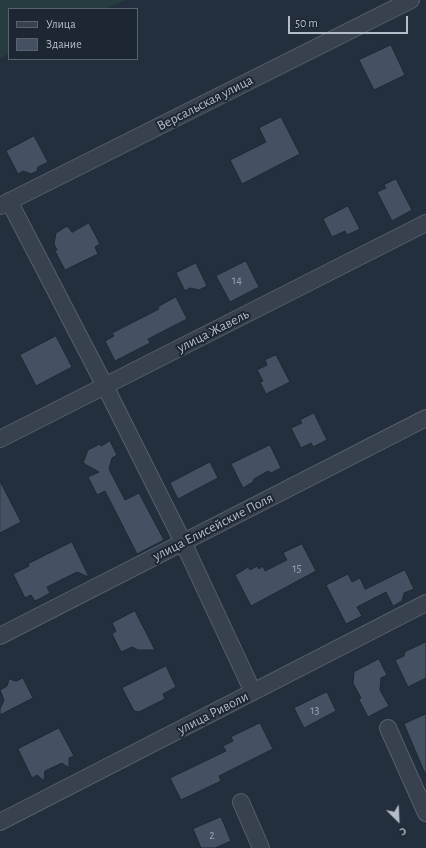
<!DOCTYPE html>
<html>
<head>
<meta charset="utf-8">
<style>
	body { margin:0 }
	#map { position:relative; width:426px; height:848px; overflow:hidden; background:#242f3e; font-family:"Alegreya Sans",sans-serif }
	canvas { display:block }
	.legend { position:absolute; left:8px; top:8px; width:130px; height:52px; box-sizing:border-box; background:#1d2633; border:1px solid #59626f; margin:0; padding:5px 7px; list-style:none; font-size:12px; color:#b4bcc9 }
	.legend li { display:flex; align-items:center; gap:8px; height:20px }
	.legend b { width:20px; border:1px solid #59626f }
	.north { position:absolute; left:378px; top:800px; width:40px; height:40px; -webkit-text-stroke:3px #1d2633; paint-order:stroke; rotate:156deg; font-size:11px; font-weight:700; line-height:16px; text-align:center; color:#b4bcc9 }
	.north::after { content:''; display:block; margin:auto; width:14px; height:18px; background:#b4bcc9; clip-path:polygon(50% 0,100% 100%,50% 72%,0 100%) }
	.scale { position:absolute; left:288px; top:16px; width:120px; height:18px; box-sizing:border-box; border:2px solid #b4bcc9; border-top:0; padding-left:5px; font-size:12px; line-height:14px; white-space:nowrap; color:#b4bcc9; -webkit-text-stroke:3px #1d2633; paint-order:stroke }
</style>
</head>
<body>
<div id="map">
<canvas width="426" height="848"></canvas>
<ul class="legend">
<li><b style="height:5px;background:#38414e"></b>Улица</li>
<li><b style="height:11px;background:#455162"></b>Здание</li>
</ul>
<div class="north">С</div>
<div class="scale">50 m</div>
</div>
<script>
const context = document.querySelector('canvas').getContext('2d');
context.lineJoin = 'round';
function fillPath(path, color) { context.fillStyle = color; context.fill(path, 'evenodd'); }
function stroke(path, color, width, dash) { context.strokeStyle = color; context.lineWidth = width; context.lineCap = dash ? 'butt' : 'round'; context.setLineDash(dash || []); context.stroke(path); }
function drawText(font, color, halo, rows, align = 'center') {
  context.font = font + ' "Alegreya Sans",sans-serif'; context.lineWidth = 4; context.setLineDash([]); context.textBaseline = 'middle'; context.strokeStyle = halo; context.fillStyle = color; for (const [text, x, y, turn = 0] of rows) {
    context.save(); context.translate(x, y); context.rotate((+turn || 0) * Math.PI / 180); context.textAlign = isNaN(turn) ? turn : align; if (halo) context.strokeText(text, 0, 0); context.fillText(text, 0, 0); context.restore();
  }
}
const green = new Path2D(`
	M0,0H126L106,9H9V54L0,58Z`);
const building = new Path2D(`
	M391,45L405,75L374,90L359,60Z
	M281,117L300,154L242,184L230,160L266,142L259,128Z
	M34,136L48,162L38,167L37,171L31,174L23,171L18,174L6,151Z
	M396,179L412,210L392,221L377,192L386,188L384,185Z
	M348,206L360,229L347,235L345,231L332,237L323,219Z
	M89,223L100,244L95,247L98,254L65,270L55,251L57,250L54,244L56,233L67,226L72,232Z
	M246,261L259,287L230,302L216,276Z
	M196,263L207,286L199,290L190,288L185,291L176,273Z
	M176,297L187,319L148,339L150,343L115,361L105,341L114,336L112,333L159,309L158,307Z
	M56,336L72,367L36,386L20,355Z
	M276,355L290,382L266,394L260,382L263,381L257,370L267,365L265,360Z
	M314,413L327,440L313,447L311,443L301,448L291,428L302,423L300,420Z
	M110,441L117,455L112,458L109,469L125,500L139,493L164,540L137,554L105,491L97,495L88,477L99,472L83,463L88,450L100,444L101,446Z
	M270,445L281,468L271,473L268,471L254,479L253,482L243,488L231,464Z
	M210,462L218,478L178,499L170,483Z
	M0,481L21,522L0,533Z
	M72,542L89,577L77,572L47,587L50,593L41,598L35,601L31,595L25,598L13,574L29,566L28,564Z
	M302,544L316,571L251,606L235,575L248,567L250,570L257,566L259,569L263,566L265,571L287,560L283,553Z
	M405,570L414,589L404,593L402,601L393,606L386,592L357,607L362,616L346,624L326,585L348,574L352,582L360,578L365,589Z
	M135,611L155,650H138L132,647L121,652L112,634L116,631L112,623Z
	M426,642V678L408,687L395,660L404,656L405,652Z
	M379,659L387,675L381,678L380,690L389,706L368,717L359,700L361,698L353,683L354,672Z
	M166,666L176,687L163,694L165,699L139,712L134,711L122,688Z
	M23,678L33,698L0,715V709L4,700L0,690L7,686L9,679L16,681Z
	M327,692L336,711L304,728L294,708Z
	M426,714V776L404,724Z
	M260,723L273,749L219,776L221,781L181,800L170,778L226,751L223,746L233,741L231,737Z
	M59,728L74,756L69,758V768L62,763L45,771L44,781L37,775L32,778L18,749Z
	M221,817L231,841L215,848H201L193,829Z`);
const minor = new Path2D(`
	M9,201L105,386L183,542L253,692
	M0,206L411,0
	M0,439L426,223
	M0,636L426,418
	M388,728L426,813
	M241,802L261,848
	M0,822L426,603`);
const numberNames = [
	["14",237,280],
	["15",297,568],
	["13",315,710],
	["2",212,835]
];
const streetNames = [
	["Версальская улица",205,103,-27],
	["улица Жавель",213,331,-27],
	["улица Елисейские Поля",213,527,-27],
	["улица Риволи",213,713,-27]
];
fillPath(green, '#263c3f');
fillPath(building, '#455162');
stroke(building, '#1f2835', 1);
stroke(minor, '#565f6c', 18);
stroke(minor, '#38414e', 16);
drawText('12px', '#98a1af', null, numberNames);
drawText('14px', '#b4bcc9', '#1d2633', streetNames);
</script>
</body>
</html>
